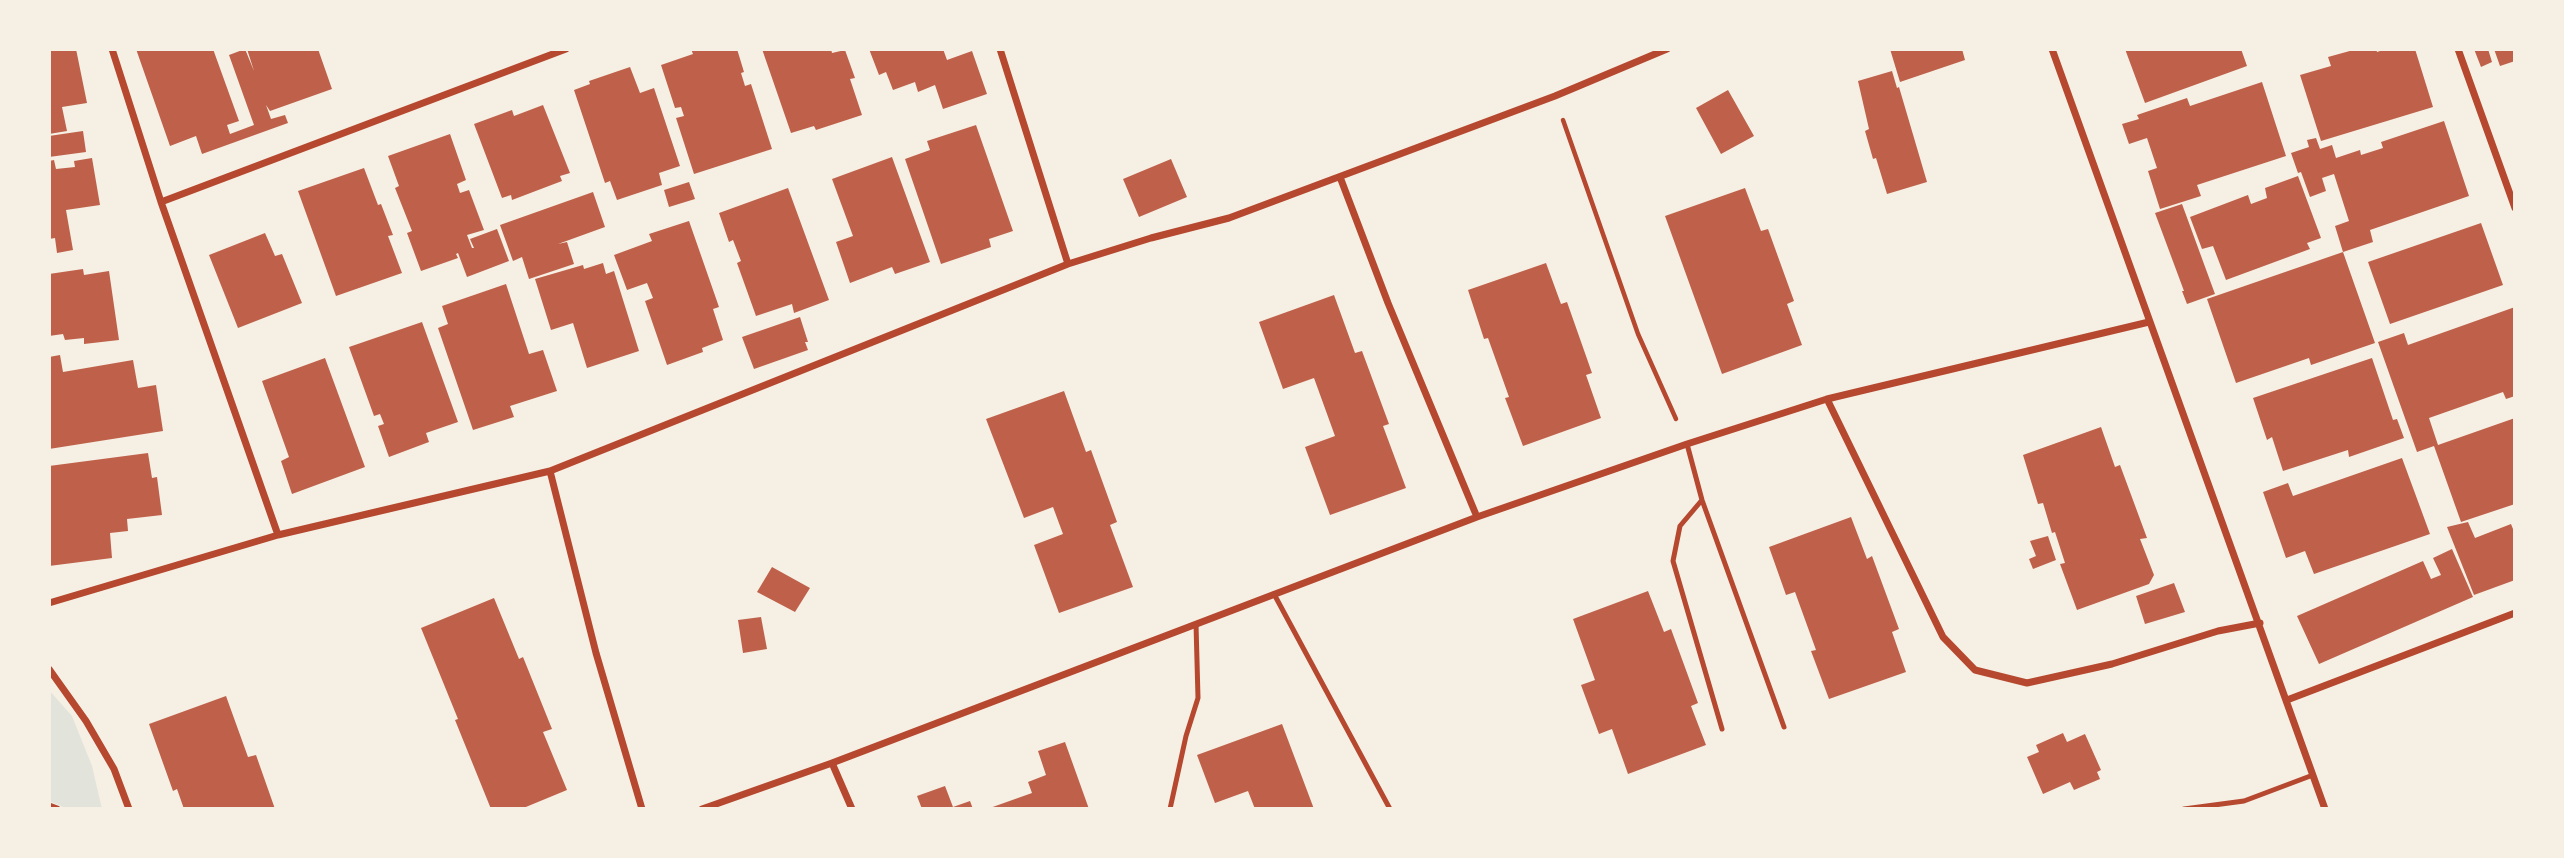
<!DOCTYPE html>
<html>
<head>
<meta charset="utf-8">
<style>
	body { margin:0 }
	#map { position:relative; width:2564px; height:858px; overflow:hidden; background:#f6efe4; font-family:"Golos Text",sans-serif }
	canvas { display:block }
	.frame { position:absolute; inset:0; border:51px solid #f6efe4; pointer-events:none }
</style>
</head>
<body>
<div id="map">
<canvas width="2564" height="858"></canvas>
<div class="frame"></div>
</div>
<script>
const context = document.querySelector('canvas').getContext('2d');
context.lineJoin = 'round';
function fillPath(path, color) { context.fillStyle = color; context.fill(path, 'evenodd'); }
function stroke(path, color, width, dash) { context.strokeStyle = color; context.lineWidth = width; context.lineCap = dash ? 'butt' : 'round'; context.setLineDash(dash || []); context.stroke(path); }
const green = new Path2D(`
	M49,690L72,716L92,766L102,809H68L49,801Z`);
const building = new Path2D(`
	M49,49H76L87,103L62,107L67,131L49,134Z
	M136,49H213L239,121L227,125L230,134L254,125L229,55L245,49L254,71L247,49H318L332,89L270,111L266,105L271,119L285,115L288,123L202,154L196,136L170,146Z
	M691,49H737L744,72L741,73L745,86L751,84L772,149L694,174L676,118L684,116L681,107L675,108L661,65L693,54Z
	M762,49H831L832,53L845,50L855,78L850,79L862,115L816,130L814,126L791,133Z
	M869,49H943L947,60L972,51L987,94L943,109L935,85L918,92L915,82L893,90L886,72L879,75Z
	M1890,49H1962L1965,60L1900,82Z
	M2125,49H2241L2247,66L2145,103Z
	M2357,49H2376L2377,52L2386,49H2415L2433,107L2321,141L2300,75L2331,66L2328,57Z
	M2474,49H2488L2492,62L2481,67Z
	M2494,49H2515V61L2500,66Z
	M630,67L640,93L654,88L680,166L659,173L662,185L617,200L610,181L605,183L574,90L590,84L589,81Z
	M1892,71L1897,88L1899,87L1927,182L1887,194L1876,158L1873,159L1865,131L1869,129L1858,81Z
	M2262,82L2286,156L2197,185L2201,196L2160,209L2148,171L2157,168L2147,138L2129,144L2122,124L2139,119L2137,115L2187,98L2190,106Z
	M1728,90L1754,136L1721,154L1696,108Z
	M543,105L570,173L560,176L562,181L512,200L511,195L502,198L474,124L512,110L514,116Z
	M2444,121L2469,196L2370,230L2373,242L2343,252L2335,226L2349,221L2334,174L2322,178L2326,191L2310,197L2301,172L2298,173L2291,153L2309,147L2307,140L2316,138L2320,149L2332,145L2336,158L2360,150L2361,155L2383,148L2381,142Z
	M976,125L1013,231L989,239L991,247L941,264L905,159L930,150L927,141Z
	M83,131L86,152L49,157V136Z
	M450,134L466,180L457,184L460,193L469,190L484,230L467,235L472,248H474L470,239L497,229L509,261L467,277L458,253L456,254L458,258L421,271L407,233L412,231L395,188L399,186L388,156Z
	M892,157L930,262L895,274L892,267L850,283L836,242L853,236L832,179Z
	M92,158L100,205L66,210L73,250L57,253L55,238L49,239V161L54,160L56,169L75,167L74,161Z
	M1171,159L1187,197L1139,217L1123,179Z
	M364,168L378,205L381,204L393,235L388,236L402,273L336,296L298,191Z
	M2298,176L2321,238L2307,243L2310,249L2226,280L2213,246L2202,249L2190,217L2248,195L2251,204L2267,198L2265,188Z
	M689,182L695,199L669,207L664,190Z
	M788,188L829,300L794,313L792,304L756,316L737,263L741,261L733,240L729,242L719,213Z
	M1745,188L1761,231L1768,229L1794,301L1787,304L1802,345L1722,374L1665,216Z
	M593,192L605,227L558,244L567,242L574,264L529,279L522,257L513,261L500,225Z
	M2182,204L2215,294L2187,304L2182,291H2184L2155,213Z
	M689,221L719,307L713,309L723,340L702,348L703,352L667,365L645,301L653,298L647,283L627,290L614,255L652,241L649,234Z
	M2481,223L2503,285L2390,324L2368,262Z
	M265,233L275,256L282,254L302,303L238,328L209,255Z
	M2343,252L2375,343L2311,365L2309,358L2236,383L2207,299Z
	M603,263L606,274L614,271L639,351L587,368L573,323L551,330L535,279L583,265L584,269Z
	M1546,263L1561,304L1567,302L1592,373L1586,375L1601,418L1523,446L1505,398L1509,397L1488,338L1484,339L1468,290Z
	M83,269L84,275L109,271L119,340L84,344V338L65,340L63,334L49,336V274Z
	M506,284L529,354L543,350L557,391L510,406L514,417L473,430L438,328L448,324L442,306Z
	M1334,295L1355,353L1362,351L1389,424L1383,426L1406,488L1330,515L1305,447L1335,436L1314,378L1283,389L1259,322Z
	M2515,307V396L2506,399L2503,392L2429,418L2438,445L2515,418V504L2461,522L2434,446L2417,452L2378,342L2404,333L2408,345Z
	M800,317L808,342H805L808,350L754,369L742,337Z
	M422,322L458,422L426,433L429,442L389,457L378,426L384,424L380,414L374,416L349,347Z
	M60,355L63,372L133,360L138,388L156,385L163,431L49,449V357Z
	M325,358L365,467L292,494L281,461L289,457L262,381Z
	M2372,358L2393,420L2397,419L2404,438L2349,457L2348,450L2283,471L2272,437L2267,440L2253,398Z
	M1064,391L1086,452L1091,450L1117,522L1110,525L1133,587L1059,613L1034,545L1063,534L1053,507L1024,518L986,419Z
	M2101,427L2115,467L2120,465L2147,538L2140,539L2154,575L2149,584L2077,610L2060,564L2065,563L2055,532L2052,533L2043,503L2038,504L2023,455Z
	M148,453L152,478L157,477L162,515L127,519L128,531L110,533L112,558L49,566V466Z
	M2402,458L2430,534L2314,574L2305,551L2286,558L2263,492L2288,483L2293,496Z
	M1851,517L1867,559L1872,556L1899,629L1892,632L1906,672L1829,699L1811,651L1816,650L1795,592L1786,595L1769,547Z
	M2468,522L2475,538L2511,524L2515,534V580L2474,595L2447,527Z
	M2048,536L2056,560L2033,569L2029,559L2036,556L2030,541Z
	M2452,549L2473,597L2319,664L2297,616L2423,561L2431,579L2441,575L2433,558Z
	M772,567L810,588L795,612L757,592Z
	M2174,583L2185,612L2145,624L2136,596Z
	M1648,591L1664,632L1671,629L1698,703L1691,706L1706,745L1628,774L1612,729L1599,734L1581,685L1595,680L1573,619Z
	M494,598L519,659L523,657L552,729L543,732L567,790L521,809H491L455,720L458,719L421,628Z
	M761,617L767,649L743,653L738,620Z
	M226,696L248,757L256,755L275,809H184L177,789L173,791L149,724Z
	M1282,724L1314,809H1255L1248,791L1215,803L1197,755Z
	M2063,733L2067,742L2085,734L2101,770L2097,772L2100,779L2074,790L2070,782L2043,794L2027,757L2039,752L2036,745Z
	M1065,742L1089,809H987L1032,793L1028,782L1046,775L1038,751Z
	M945,786L953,807L970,801L973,809H922L917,796Z`);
const path = new Path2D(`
	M1563,120L1638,334L1676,419`);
const service = new Path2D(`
	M1687,444L1702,500L1784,727
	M1702,500L1680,526L1673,561L1722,729
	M1274,594L1390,809
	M1170,809L1186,736L1198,698L1196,624
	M2184,809L2244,801L2313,775`);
const minor = new Path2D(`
	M112,49L161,202
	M1000,49L1068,264
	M2052,49L2325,809
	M2458,49L2515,208
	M1340,177L1388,303L1477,517
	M1827,399L1943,637L1975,670L2027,683L2112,664L2218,631L2260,623
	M550,471L596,653L642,809
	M278,535L161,202L566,49
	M49,603L278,535L550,471L1068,264L1151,238L1229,218L1555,96L1667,49
	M49,669L86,721L114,769L129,809
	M2287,700L2515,613
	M49,806L57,809
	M702,809L832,763
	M852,809L832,763L1477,517L1687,444L1827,399L2149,322`);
fillPath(green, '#e2e4dc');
fillPath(building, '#bf614a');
stroke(path, '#b5482f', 4.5);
stroke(service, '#b5482f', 5);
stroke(minor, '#b5482f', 7);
</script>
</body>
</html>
